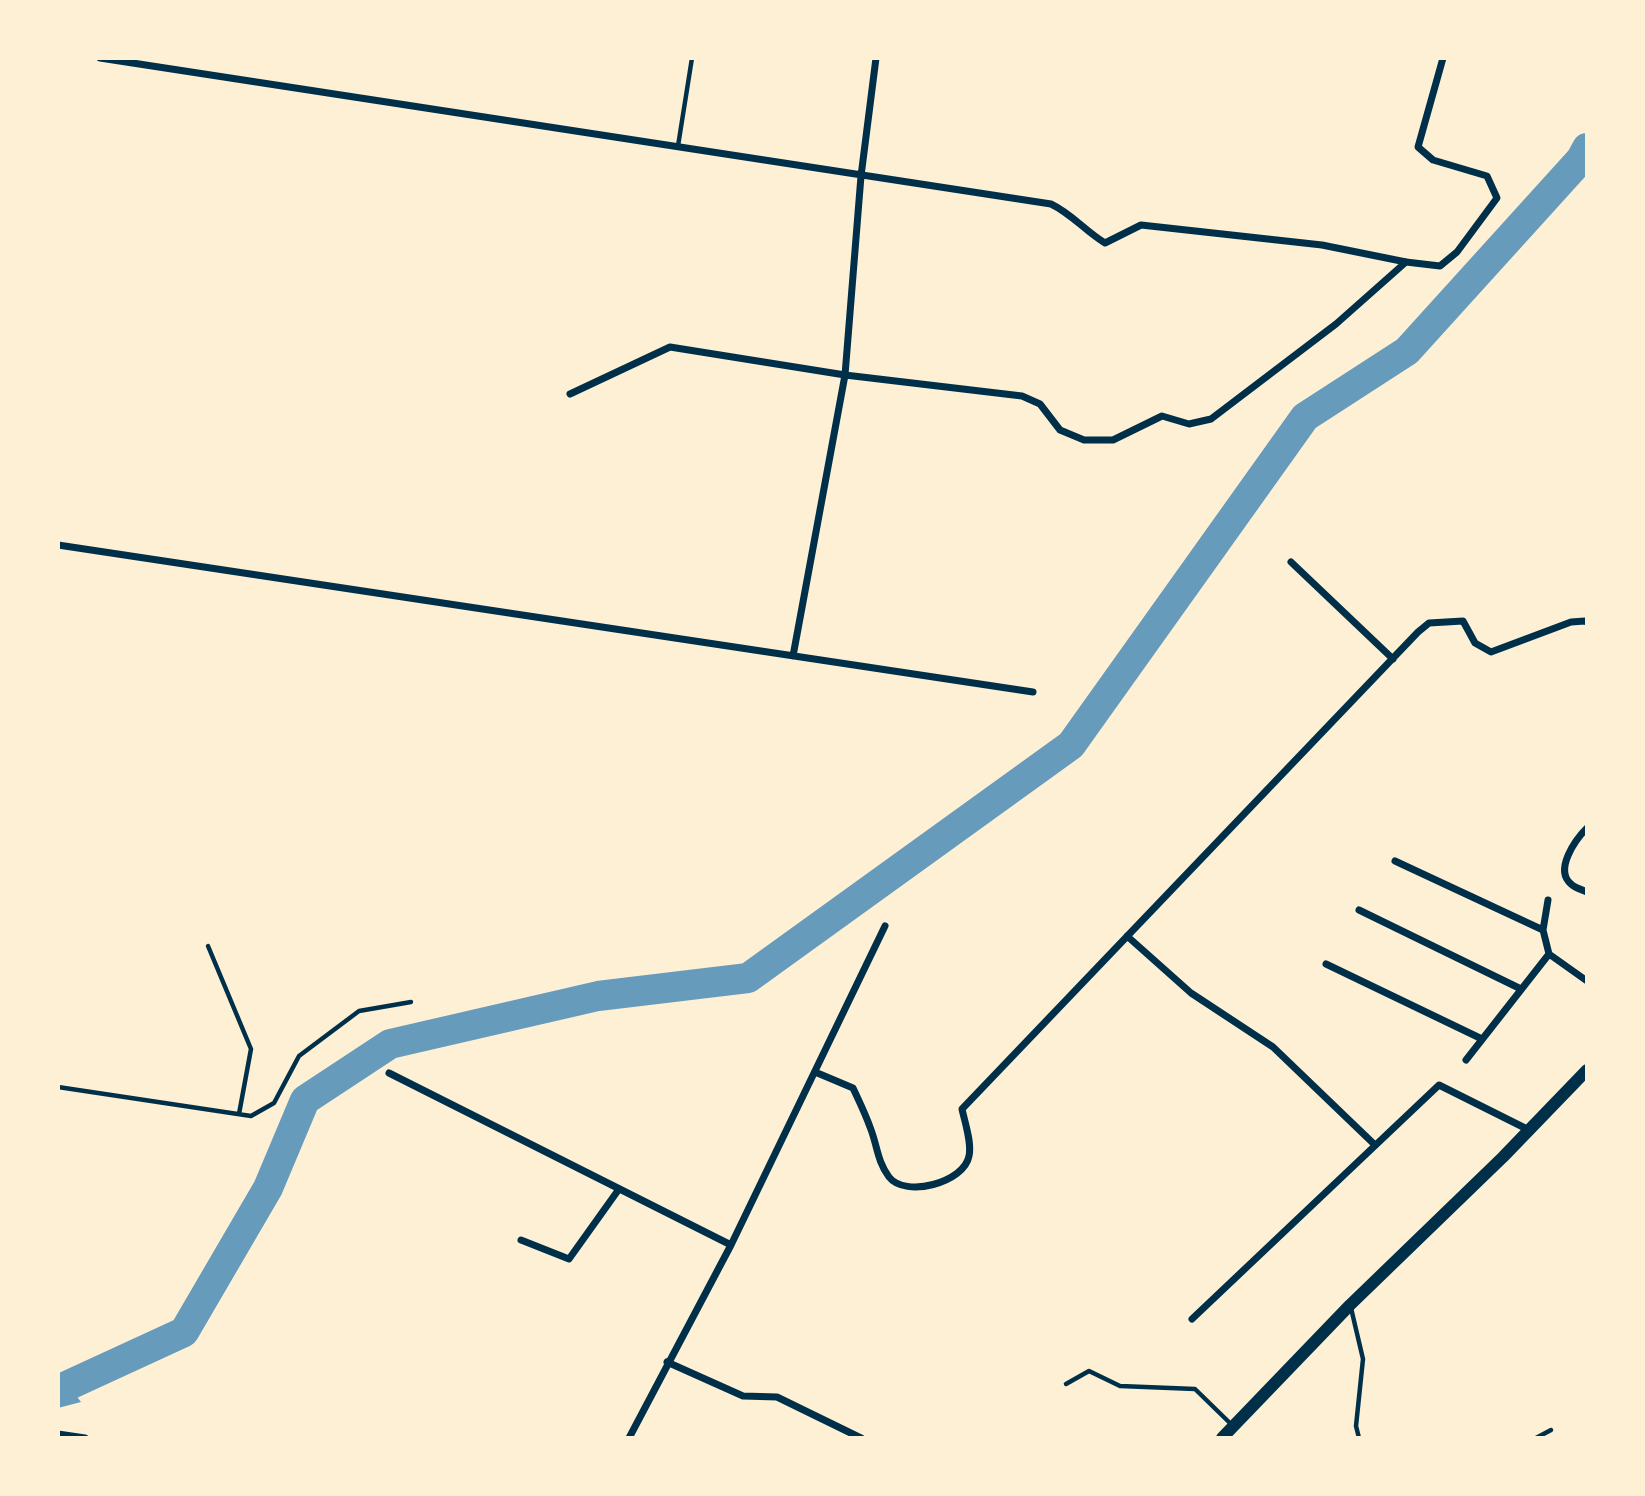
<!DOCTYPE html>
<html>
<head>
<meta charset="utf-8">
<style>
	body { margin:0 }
	#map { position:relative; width:1645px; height:1496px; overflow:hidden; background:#fdf0d5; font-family:"PT Sans",sans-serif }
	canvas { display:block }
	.frame { position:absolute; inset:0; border:60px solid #fdf0d5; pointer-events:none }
</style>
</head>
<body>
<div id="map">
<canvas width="1645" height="1496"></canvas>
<div class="frame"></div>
</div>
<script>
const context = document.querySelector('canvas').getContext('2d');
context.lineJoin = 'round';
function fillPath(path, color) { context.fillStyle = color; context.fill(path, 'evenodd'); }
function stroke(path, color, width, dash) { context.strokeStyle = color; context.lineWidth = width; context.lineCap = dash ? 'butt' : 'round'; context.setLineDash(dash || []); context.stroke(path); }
const water = new Path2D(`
	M58,1372L81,1402L58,1408Z`);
const river = new Path2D(`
	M58,1390L184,1332L268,1188L305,1100L390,1044L598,996L748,978L1071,745L1305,417L1407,351L1581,159L1587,148`);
const service = new Path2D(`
	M678,146L692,58
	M208,946L251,1049L239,1114
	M58,1087L251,1116L274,1103L299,1056L359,1011L411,1002
	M1351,1308L1363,1359L1356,1426L1359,1438
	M1066,1384L1089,1371L1120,1386L1195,1389L1233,1426
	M1536,1438L1551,1430`);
const minor = new Path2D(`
	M100,58L1051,204C1072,214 1085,231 1105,243L1141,225L1322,245L1406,262L1440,266L1457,252L1497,198L1487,176L1433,160L1418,147L1443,58
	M570,394L670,347L845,375L1022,396L1040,404L1060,430L1084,440H1113L1162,416L1189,424L1211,419L1336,324L1406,262
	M58,545L1033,692
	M1291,562L1393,659
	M793,656L845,375L861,176L876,58
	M1587,828C1575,840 1554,870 1571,884C1575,888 1583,890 1587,892
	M1395,861L1543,930
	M1359,910L1521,989
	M1127,936L1191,993L1273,1047L1375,1145
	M1549,954L1587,981
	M1326,964L1482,1039
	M1466,1060L1549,954L1543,930L1548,900
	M815,1072L853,1088C859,1101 865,1113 870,1127C877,1144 877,1161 889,1177C905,1198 964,1183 969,1156C972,1143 965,1123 962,1109L1418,632L1429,623L1463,621L1475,643L1491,652L1571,622L1585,621L1587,622
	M389,1073L731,1245
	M521,1240L569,1259L619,1189
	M1192,1319L1439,1085L1529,1130
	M667,1362L743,1396L777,1397L861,1438
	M58,1434L85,1438
	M629,1438L731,1245L885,926`);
const secondary = new Path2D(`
	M1222,1438L1350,1305L1503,1157L1587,1070`);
fillPath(water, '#669bbc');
stroke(river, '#669bbc', 30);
stroke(service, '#003049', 4.5);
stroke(minor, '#003049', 7);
stroke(secondary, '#003049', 12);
</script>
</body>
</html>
